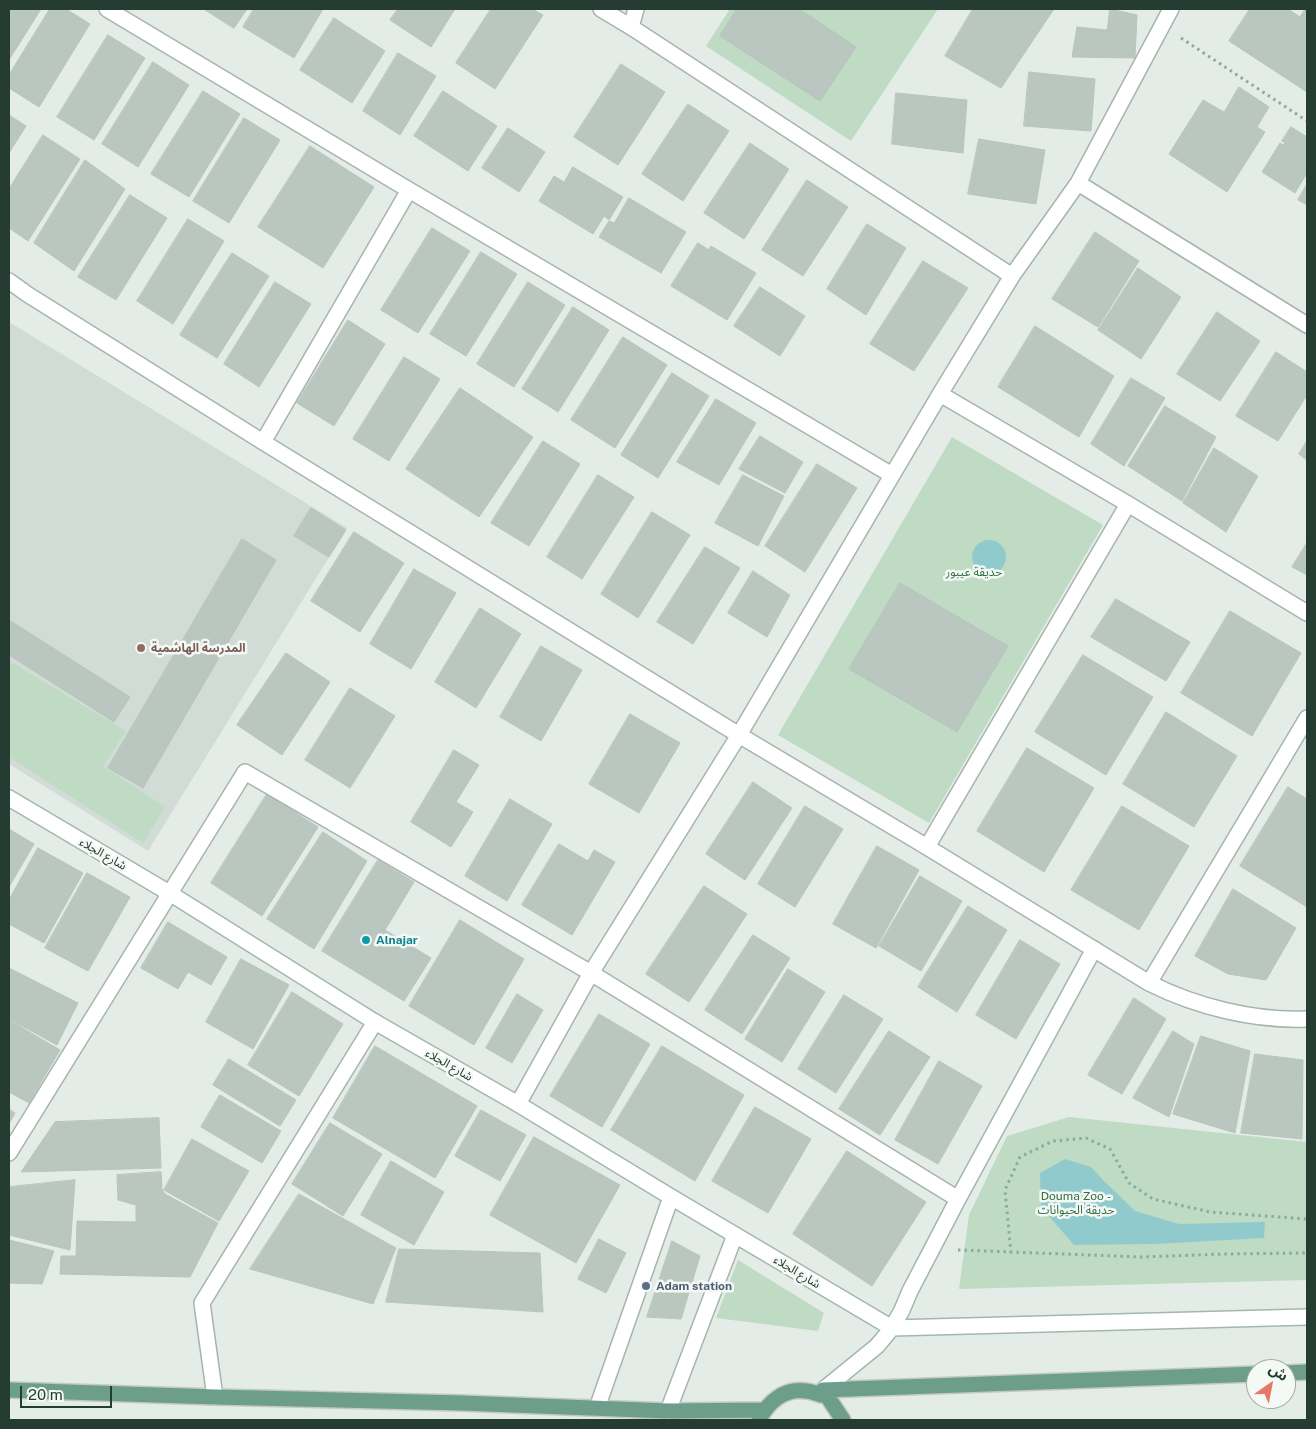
<!DOCTYPE html>
<html>
<head>
<meta charset="utf-8">
<style>
	body { margin:0 }
	#map { position:relative; width:1316px; height:1429px; overflow:hidden; background:#e4ece7; font-family:"Public Sans","Noto Sans Arabic",sans-serif }
	canvas { display:block }
	.frame { position:absolute; inset:0; border:10px solid #253c33; pointer-events:none }
	.north { position:absolute; left:1246px; top:1359px; width:50px; height:50px; box-sizing:border-box; background:#f4f9f6; border:1px solid #a1ada8; border-radius:50%; rotate:33deg; font-size:14px; font-weight:700; line-height:20px; text-align:center; color:#253c33 }
	.north::after { content:''; display:block; margin:auto; width:18px; height:22px; background:#e67868; clip-path:polygon(50% 0,100% 100%,50% 72%,0 100%) }
	.scale { position:absolute; left:20px; top:1386px; width:92px; height:22px; box-sizing:border-box; border:2px solid #253c33; border-top:0; padding-left:6px; font-size:15px; line-height:18px; white-space:nowrap; color:#253c33; -webkit-text-stroke:4px #f4f9f6; paint-order:stroke }
</style>
</head>
<body>
<div id="map">
<canvas width="1316" height="1429"></canvas>
<div class="frame"></div>
<div class="north">ش</div>
<div class="scale">20 m</div>
</div>
<script>
const context = document.querySelector('canvas').getContext('2d');
context.lineJoin = 'round';
function fillPath(path, color) { context.fillStyle = color; context.fill(path, 'evenodd'); }
function stroke(path, color, width, dash) { context.strokeStyle = color; context.lineWidth = width; context.lineCap = dash ? 'butt' : 'round'; context.setLineDash(dash || []); context.stroke(path); }
function drawText(font, color, halo, rows, align = 'center') {
  context.font = font + ' "Public Sans","Noto Sans Arabic",sans-serif'; context.lineWidth = 5; context.setLineDash([]); context.textBaseline = 'middle'; context.strokeStyle = halo; context.fillStyle = color; for (const [text, x, y, turn = 0] of rows) {
    context.save(); context.translate(x, y); context.rotate((+turn || 0) * Math.PI / 180); context.textAlign = isNaN(turn) ? turn : align; if (halo) context.strokeText(text, 0, 0); context.fillText(text, 0, 0); context.restore();
  }
}
const built = new Path2D(`
	M9,322L347,528L148,851L9,764Z`);
const green = new Path2D(`
	M730,9H938L851,141L706,46Z
	M952,437L1103,525L929,823L778,735Z
	M9,661L126,731L103,766L165,807L143,843L9,757Z
	M1069,1117L1307,1142V1280L959,1289L969,1215L1007,1136Z
	M738,1260L824,1313L818,1331L716,1318Z`);
const water = new Path2D(`
	M972 557a17 17 0 1 1 34 0a17 17 0 1 1-34 0Z
	M1065,1159L1091,1167L1103,1180L1135,1211L1179,1224L1265,1222L1264,1238L1154,1244L1074,1245L1041,1207L1040,1173Z`);
const building = new Path2D(`
	M9,9H41L9,60Z
	M50,9H66L90,24L39,107L9,88V75Z
	M204,9H247L234,28Z
	M254,9H323L294,58L243,27Z
	M398,9H455L431,47L390,20Z
	M491,9H532L543,15L495,89L456,63Z
	M737,9H799L856,47L820,101L720,36Z
	M973,9H1054L1001,88L945,56Z
	M1110,9L1137,15L1135,58L1072,57L1077,27L1107,30Z
	M1250,9H1288L1300,17L1305,9H1307V92L1229,41Z
	M334,18L385,51L352,103L300,70Z
	M108,35L145,58L94,140L57,117Z
	M398,53L436,76L400,135L363,111Z
	M153,62L189,85L138,167L102,144Z
	M621,64L665,92L618,165L574,137Z
	M1029,72L1095,79L1091,131L1024,126Z
	M1239,87L1269,107L1257,127L1265,132L1227,192L1169,154L1203,100L1224,112Z
	M203,91L240,114L189,197L151,174Z
	M443,91L497,126L468,171L414,136Z
	M896,93L967,100L963,153L892,144Z
	M688,104L729,131L683,201L642,174Z
	M9,115L26,126L9,153Z
	M244,118L280,140L229,223L193,201Z
	M1291,127L1307,137V173L1295,193L1262,172L1280,143L1283,145L1285,143L1282,141Z
	M508,128L545,152L519,192L482,168Z
	M43,135L80,159L28,241L9,228V189Z
	M979,139L1045,150L1036,204L968,194Z
	M750,143L789,169L744,239L704,213Z
	M310,146L374,187L323,268L258,227Z
	M85,160L125,189L74,271L34,243Z
	M573,167L623,197L609,220L604,216L593,234L539,201L554,176L564,182Z
	M807,180L848,207L803,276L762,250Z
	M1307,184V205L1298,200Z
	M130,195L167,218L116,300L78,277Z
	M629,198L686,232L661,273L599,237L609,221L614,223Z
	M188,219L224,241L173,324L137,301Z
	M867,224L906,248L866,315L827,289Z
	M432,228L470,251L418,333L381,310Z
	M1095,232L1139,261L1098,327L1052,299Z
	M698,243L709,250L711,246L756,273L727,320L671,286ZM720,270L726,273L708,303L702,299Z
	M481,252L517,274L466,356L430,334Z
	M232,253L269,276L217,358L180,335Z
	M923,261L968,288L914,371L870,344Z
	M1138,268L1181,297L1141,359L1098,330Z
	M720,270L726,273L708,303L702,299Z
	M275,282L311,304L259,387L224,364Z
	M528,282L565,305L514,387L477,364Z
	M760,287L805,316L780,356L734,326Z
	M573,307L609,330L558,412L522,389Z
	M1217,312L1260,341L1220,401L1177,374Z
	M348,320L385,344L334,426L297,403Z
	M1035,326L1114,376L1079,437L998,387Z
	M623,337L667,365L615,448L571,420Z
	M1276,352L1307,372V395L1278,441L1236,416Z
	M404,357L440,379L389,461L353,439Z
	M672,373L709,396L658,478L621,455Z
	M1131,378L1165,398L1124,466L1091,444Z
	M460,388L533,437L479,517L406,469Z
	M716,399L756,423L719,485L677,462Z
	M1165,406L1216,437L1182,501L1128,466Z
	M760,436L803,462L785,493L739,469Z
	M543,441L580,464L529,546L491,523Z
	M1307,441V460L1299,454Z
	M1214,448L1258,476L1226,532L1183,503Z
	M817,464L857,488L805,572L765,546Z
	M598,475L634,497L582,579L547,557Z
	M743,475L784,496L758,546L715,523Z
	M311,508L346,530L329,557L294,536Z
	M652,512L690,535L638,618L601,594Z
	M354,532L404,563L360,632L311,601Z
	M242,539L276,560L143,788L108,768Z
	M1307,543V575L1292,567Z
	M705,547L740,568L693,644L657,622Z
	M414,569L456,593L411,669L370,644Z
	M753,571L790,595L767,637L728,613Z
	M900,583L1008,646L957,732L849,669Z
	M1116,599L1190,642L1166,681L1091,637Z
	M480,608L521,634L476,708L435,682Z
	M1230,611L1301,653L1252,736L1181,693Z
	M9,620L130,697L114,722L9,655Z
	M541,646L582,670L541,741L500,717Z
	M286,653L330,682L282,755L237,725Z
	M1083,655L1153,697L1106,775L1035,732Z
	M350,688L395,716L350,788L305,760Z
	M1166,712L1237,756L1194,827L1123,784Z
	M630,714L680,743L639,813L589,784Z
	M1027,748L1094,788L1044,872L977,831Z
	M454,750L479,765L456,802L473,812L451,847L411,822Z
	M753,782L792,808L745,880L706,854Z
	M1288,787L1307,799V907L1240,866Z
	M267,794L318,827L262,916L211,883Z
	M510,799L552,824L507,901L465,876Z
	M805,806L843,829L795,907L758,884Z
	M1122,806L1189,846L1139,930L1071,890Z
	M9,829L34,844L9,887Z
	M323,832L367,861L314,949L267,919Z
	M559,844L588,861L594,850L615,862L572,935L522,905Z
	M877,846L919,870L876,948L833,924Z
	M38,848L83,873L44,943L9,924V900Z
	M378,860L414,882L385,930L431,958L404,1001L322,951Z
	M87,873L130,897L88,971L45,948Z
	M920,876L962,901L921,971L879,946Z
	M704,886L747,914L689,1002L646,974Z
	M1233,889L1296,928L1266,980L1228,974L1195,956Z
	M968,906L1007,930L957,1012L918,987Z
	M460,920L524,959L474,1045L409,1006Z
	M168,922L227,957L211,985L188,972L178,989L141,968Z
	M753,935L790,958L742,1034L705,1010Z
	M1020,940L1060,964L1016,1039L976,1015Z
	M241,959L289,985L253,1049L206,1022Z
	M9,968L78,1003L57,1045L9,1019Z
	M788,969L825,992L782,1062L745,1039Z
	M292,992L343,1024L299,1096L248,1065Z
	M517,994L543,1010L512,1063L486,1048Z
	M844,995L883,1019L836,1093L798,1069Z
	M1134,998L1166,1019L1122,1094L1088,1075Z
	M599,1014L650,1044L602,1127L550,1096Z
	M9,1020L60,1050L29,1103L9,1092Z
	M889,1031L930,1057L880,1135L839,1109Z
	M1173,1031L1194,1044L1169,1117L1133,1098Z
	M1201,1036L1250,1051L1235,1133L1173,1114Z
	M375,1046L477,1106L435,1178L333,1118Z
	M662,1046L744,1095L695,1181L611,1130Z
	M1255,1054L1303,1060L1302,1139L1241,1133Z
	M229,1059L296,1100L280,1126L213,1085Z
	M939,1061L982,1086L938,1164L895,1140Z
	M220,1095L281,1131L262,1163L201,1127Z
	M755,1107L811,1139L768,1213L712,1181Z
	M9,1109L15,1113L9,1124Z
	M481,1110L526,1135L500,1181L455,1156Z
	M159,1118L161,1168L21,1172L55,1122Z
	M330,1123L382,1154L343,1216L292,1184Z
	M534,1137L620,1185L576,1263L490,1215Z
	M192,1139L249,1171L219,1221L164,1190Z
	M847,1151L926,1202L872,1286L793,1234Z
	M391,1161L444,1192L414,1245L361,1215Z
	M161,1172L162,1189L165,1194L218,1223L190,1277L60,1274L61,1256H76L77,1221L136,1222V1205L118,1200L117,1175Z
	M75,1180L70,1250L9,1235L10,1187Z
	M299,1194L396,1248L373,1304L250,1269Z
	M599,1239L626,1253L606,1293L578,1279Z
	M9,1240L54,1251L42,1284L9,1283Z
	M672,1241L700,1256L681,1319L647,1317Z
	M399,1249L540,1253L543,1312L386,1302Z`);
const path = new Path2D(`
	M1181,38L1307,121
	M958,1250L1142,1257L1224,1254L1307,1253
	M1011,1253L1005,1190L1020,1157L1053,1141L1086,1138L1110,1149L1129,1183L1153,1199L1210,1212L1307,1219`);
const lane = new Path2D(`
	M631,27L636,9
	M597,1408L671,1197
	M668,1411L735,1235`);
const street = new Path2D(`
	M107,9L409,190L892,475
	M601,9L631,27L1012,276
	M1078,183L1307,325
	M9,281L27,294L263,442L739,735L927,847L1149,983C1197,1007 1254,1021 1307,1019
	M940,394L1128,504L1307,613
	M263,442L409,190
	M927,847L1128,504
	M1149,983L1307,718
	M518,1104L591,973L739,735L940,394L1012,276L1078,183L1171,9
	M9,1153L245,772L591,973L958,1199
	M215,1397L202,1303L375,1022`);
const secondary = new Path2D(`
	M9,798L171,894L375,1022L518,1104L671,1197L892,1328L1307,1317
	M823,1390L877,1346L892,1328L902,1310L910,1291L958,1199L1094,949`);
const primary = new Path2D(`
	M1286,1373L1307,1372
	M9,1390L215,1397L462,1403L668,1411L764,1410
	M823,1390L1256,1374
	M759,1420C768,1402 784,1388 806,1391C811,1391 817,1394 821,1395L823,1390L843,1420`);
const markers = [
	[141,648,5,"#8d6e63"],
	[366,940,5,"#0f9aa8"],
	[646,1286,5,"#5c6f8a"]
];
const parkNames = [
	["حديقة عيبور",974,572],
	["Douma Zoo -",1076,1196],
	["حديقة الحيوانات",1076,1210]
];
const educationNames = [
	["المدرسة الهاشمية",151,648]
];
const streetNames = [
	["شارع الجلاء",103,854,30],
	["شارع الجلاء",449,1065,30],
	["شارع الجلاء",797,1272,31]
];
const cultureNames = [
	["Alnajar",376,940]
];
const serviceNames = [
	["Adam station",656,1286]
];
fillPath(built, '#d2dcd6');
fillPath(green, '#bfdbc3');
fillPath(water, '#91cacc');
fillPath(building, '#b9c7c0');
stroke(building, '#b7c5bd', 1);
stroke(lane, '#a7b4ad', 18);
stroke(street, '#a7b4ad', 18);
stroke(secondary, '#a3b7ae', 18);
stroke(primary, '#c2c8c6', 18);
stroke(path, '#87ad9d', 3, [2.5, 4]);
stroke(lane, '#fff', 15);
stroke(street, '#fff', 15);
stroke(secondary, '#fff', 15);
stroke(primary, '#6c9e8b', 15);
for (const [x, y, r, color] of markers) { const dot = new Path2D(); dot.arc(x, y, r, 0, 2 * Math.PI); context.fillStyle = color; context.fill(dot); stroke(dot, '#f4f9f6', 2); }
drawText('12px', '#326f43', '#f4f9f6', parkNames);
drawText('bold 12px', '#785e54', '#f4f9f6', educationNames, 'left');
drawText('12px', '#253c33', '#f4f9f6', streetNames);
drawText('bold 12px', '#0d838f', '#f4f9f6', cultureNames, 'left');
drawText('bold 12px', '#4e5e75', '#f4f9f6', serviceNames, 'left');
</script>
</body>
</html>
